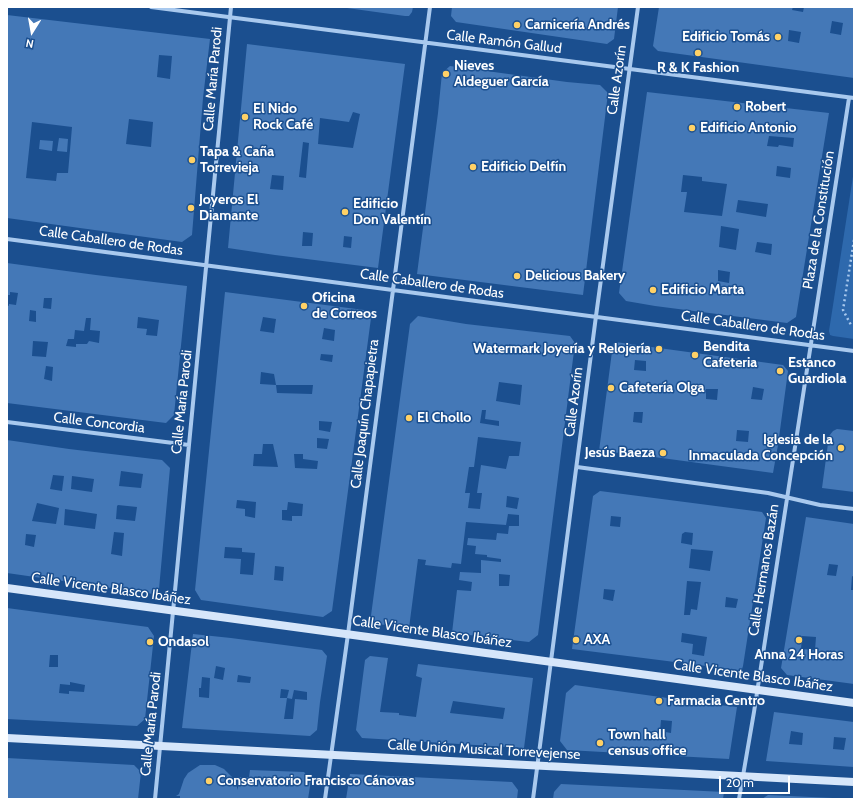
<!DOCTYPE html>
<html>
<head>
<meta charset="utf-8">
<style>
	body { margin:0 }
	#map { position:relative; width:861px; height:806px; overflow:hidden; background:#1b4f8f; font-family:Cabin,sans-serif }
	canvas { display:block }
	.frame { position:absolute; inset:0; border:8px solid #fff; pointer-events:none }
	.north { position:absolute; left:12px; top:12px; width:40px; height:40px; -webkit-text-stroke:3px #1b4f8f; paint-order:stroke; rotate:191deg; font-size:11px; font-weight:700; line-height:16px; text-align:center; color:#fff }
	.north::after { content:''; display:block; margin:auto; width:14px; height:18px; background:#fff; clip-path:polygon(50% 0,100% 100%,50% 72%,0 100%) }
	.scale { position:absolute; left:719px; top:776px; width:71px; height:18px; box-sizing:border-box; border:2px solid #fff; border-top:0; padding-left:5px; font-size:12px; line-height:14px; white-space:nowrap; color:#fff; -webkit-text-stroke:3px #1b4f8f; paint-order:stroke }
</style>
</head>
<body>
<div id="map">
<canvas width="861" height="806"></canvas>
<div class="frame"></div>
<div class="north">N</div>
<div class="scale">20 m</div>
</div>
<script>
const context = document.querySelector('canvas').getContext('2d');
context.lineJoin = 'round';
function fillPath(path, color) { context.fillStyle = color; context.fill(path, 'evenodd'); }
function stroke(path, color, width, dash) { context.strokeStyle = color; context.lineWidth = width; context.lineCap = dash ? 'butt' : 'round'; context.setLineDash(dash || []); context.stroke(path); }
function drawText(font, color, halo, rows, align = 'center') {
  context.font = font + ' Cabin,sans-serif'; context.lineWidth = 3; context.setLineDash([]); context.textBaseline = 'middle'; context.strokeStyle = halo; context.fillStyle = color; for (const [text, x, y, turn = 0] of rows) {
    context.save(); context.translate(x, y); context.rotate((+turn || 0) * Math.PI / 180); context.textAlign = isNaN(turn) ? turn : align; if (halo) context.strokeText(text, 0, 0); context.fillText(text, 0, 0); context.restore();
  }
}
const green = new Path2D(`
	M854,170V339L833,336L830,335L829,331Z`);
const building = new Path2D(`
	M347,7H413L412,12L409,16H405L347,8Z
	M452,7H618L614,39L607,44L456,22L451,16Z
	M659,7H771L780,8V7H793L792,10L803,12L804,7H854V78L658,51L653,46ZM832,21L843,23L841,35L830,33ZM789,30L801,32L799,43L788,41Z
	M7,15L210,39L203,98L192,235L182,242L7,218ZM159,55L172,56L170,79L157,77ZM129,119L153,122L151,147L126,144ZM32,122L72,127L68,173H57L56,181L26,178Z
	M247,44L405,64L378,268L275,255L228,248ZM353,112L360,114L353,148L318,144L320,118L349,122ZM303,142L309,143L306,178L299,177ZM272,175L284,176L283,190L270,189ZM303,232L313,233L312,246H302ZM344,236L352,237L351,248L343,247Z
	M450,66L567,82L600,85L608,93L583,295L417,274L438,113L442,73Z
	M647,92L829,113L796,317L787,323L655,306L626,301L619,293ZM769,136L794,138L793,147L779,145L778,147L767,146ZM777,166L791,168L790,178L776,176ZM683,175L702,177V181L727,184L722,216L684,212L687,192H681ZM738,200L768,204L766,217L736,212ZM721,226L739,229L736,250L719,247ZM757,242L772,244L771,255L755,252ZM718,270L730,272L729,283L718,281Z
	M59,138L68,139L67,152L57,151Z
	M40,140L53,141L52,151L39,149Z
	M7,263L96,275L187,286L174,415L166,423L7,403V305L9,306V304L16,305L18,293L10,292V295H7ZM44,298H52L51,309L43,308ZM30,310L36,311V322L29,321ZM138,317L159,320L157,336L146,335L147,329L137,328ZM86,318H91L90,330L100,331L99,343L89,341L87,344H76V347L66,346L68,339H74L75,330L84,331ZM33,341L48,342L46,357L32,356ZM46,366L53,367L52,381L44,379Z
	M225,292L364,310L371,318L332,611L323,617L201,600L195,590ZM263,317L276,319L274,333L260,331ZM324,328L335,330L334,341L322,339ZM321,354L333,355L332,362L320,360ZM261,372L274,374L276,385H313L312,394L277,393L276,385L260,384ZM319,421L332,422L330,432L319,430ZM317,438L329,439L327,449L317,448ZM263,444H273L278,467L253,466L254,454H262ZM294,454H303V459L318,461L317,469L295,468ZM237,500L256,502L255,518L245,516V509L236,508ZM288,502L303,504L302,516H292V521L282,520V510H287ZM225,547L242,548V552L255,553L253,575L240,574L241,559L224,558ZM275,566L284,567L283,581L274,580Z
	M418,316L466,324L570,336L575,343L538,635L529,642L452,633L457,590L471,591L472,582L459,580L460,572L481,573V560L501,562V559L487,557V555L475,554L476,546L467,545L468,538L496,540L497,533L508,534L509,526H519V515L508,514L506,525L466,522L461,564L452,563L451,568L425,565L426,560L418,559L409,628L370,623L410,324ZM499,382L522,385L520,405L496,401ZM482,410H486L485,419L499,421V426L480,423ZM478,437L521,442L519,456H509L506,469L481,465L477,493H482L480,509L468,508L470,493H465L469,467H474ZM507,496L519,498L517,509L506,507ZM499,574L510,575L509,586H499Z
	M615,342L783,365L788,371L778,445L773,473L632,454L599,451L613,344ZM635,360L646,361V371L634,370ZM753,387L764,389L762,400L751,399ZM706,389H718L717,400L706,399ZM634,412H643L642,423L633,422ZM737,430L749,431L748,442L736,441Z
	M837,429L854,431V492L822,488L829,436L833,431Z
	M7,440L69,449L162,460L170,468L159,589L153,594L7,573ZM121,471L143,474L141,488L119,486ZM53,475L64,476L62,491L50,489ZM72,476L94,479L92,492L71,489ZM37,503L59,508L56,524L32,521ZM118,505L137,507L135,521L116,519L117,506ZM65,509L97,514L95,529L64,525ZM114,532L124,533L122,556L111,554ZM26,534L36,535L34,547L25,545Z
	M600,491L762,512L766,518L743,666L742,669L738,670L572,649L593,496ZM611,516L621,517L620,527L610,526ZM685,532L693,533L692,545L681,543L682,534ZM691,549L713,551L710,571L689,568ZM687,581L701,582L697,610L691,609L690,615H684ZM604,589L615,590L613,601L603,599ZM726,597L738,599L736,608L725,607ZM682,633L707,637L704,656L692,654L693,644L681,642Z
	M806,517L854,524V577L852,576L851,590H854V684L787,675L781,668ZM829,564L838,565L836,576L827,575ZM802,636L816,637L815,650L801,649Z
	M7,608L148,627L154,636L145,719L137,726L7,719ZM50,655H58V667H49ZM70,682L85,685L84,692L69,691V694L59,693L60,684L70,685Z
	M193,634L231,638L322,650L327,656L320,702L317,730L310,736L182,728ZM216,666L225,668L223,680L214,678ZM238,675L251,677L250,683L237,682ZM202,677L210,678L209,698L199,697V688H201ZM281,689L289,690L287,698L292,699L294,690L307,692V700L295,699L293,719H284L287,698H280Z
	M370,656L388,658L380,712L399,713V715L416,717L422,678L416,676L418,664L533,678L524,748L362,738L356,730L365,660ZM453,701L505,708L503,719L450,713Z
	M575,685L710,704L737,707L729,759L567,750L560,741L566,693ZM661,720L672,721L671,733L660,731Z
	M774,712L854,722V767L766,761ZM791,731L803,733L802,745L789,744ZM834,737L846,738L844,750L833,749Z
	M7,758L134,765L141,772L138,799H7Z
	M200,765H215L224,769L234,779L238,790V777H249L250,770L304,772L311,780L308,799H180V796H176L179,794L184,779L188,773Z
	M350,774L512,782L518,790L517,799H346Z
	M561,784L684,790L724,792L723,799H553L554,792Z
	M768,795L833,798V799H762Z`);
const path = new Path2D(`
	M854,240L843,310L851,325H854`);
const street = new Path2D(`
	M151,7L854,98
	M7,239L854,351
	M7,422L189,445
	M577,467L768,493L820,505L854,509
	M155,799L231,7
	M325,799L348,634L430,7
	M533,799L596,316L638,7
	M739,799L754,712L849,98`);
const secondary = new Path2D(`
	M7,588L854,703
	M7,738L854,782`);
const markers = [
	[517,25,4,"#ffd166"],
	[778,37,4,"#ffd166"],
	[698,53,4,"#ffd166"],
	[446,74,4,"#ffd166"],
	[737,107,4,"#ffd166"],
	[245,117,4,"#ffd166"],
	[692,128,4,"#ffd166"],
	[192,160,4,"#ffd166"],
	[473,167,4,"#ffd166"],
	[191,208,4,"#ffd166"],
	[345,212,4,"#ffd166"],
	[517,276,4,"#ffd166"],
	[653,290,4,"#ffd166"],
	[304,306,4,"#ffd166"],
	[659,349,4,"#ffd166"],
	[695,355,4,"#ffd166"],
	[780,371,4,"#ffd166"],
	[611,388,4,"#ffd166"],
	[409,418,4,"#ffd166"],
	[841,448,4,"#ffd166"],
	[663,453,4,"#ffd166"],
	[576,640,4,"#ffd166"],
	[799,640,4,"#ffd166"],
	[150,642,4,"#ffd166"],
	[659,701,4,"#ffd166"],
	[600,743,4,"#ffd166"],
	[209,781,4,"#ffd166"]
];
const poiNames = [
	["Carnicería Andrés",525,25],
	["Edificio Tomás",770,37,"right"],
	["Nieves",454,66],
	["Aldeguer García",454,82],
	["R & K Fashion",698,68,"center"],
	["Robert",745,107],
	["El Nido",253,109],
	["Rock Café",253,125],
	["Edificio Antonio",700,128],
	["Tapa & Caña",200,152],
	["Torrevieja",200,168],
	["Edificio Delfín",481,167],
	["Joyeros El",199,200],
	["Diamante",199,216],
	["Edificio",353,204],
	["Don Valentín",353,220],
	["Delicious Bakery",525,276],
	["Edificio Marta",661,290],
	["Oficina",312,298],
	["de Correos",312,314],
	["Bendita",703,347],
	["Cafeteria",703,363],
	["Watermark Joyería y Relojería",651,349,"right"],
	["Estanco",788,363],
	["Guardiola",788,379],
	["Cafetería Olga",619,388],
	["El Chollo",417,418],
	["Iglesia de la",833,440,"right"],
	["Inmaculada Concepción",833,456,"right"],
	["Jesús Baeza",655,453,"right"],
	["AXA",584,640],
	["Ondasol",158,642],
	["Anna 24 Horas",799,655,"center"],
	["Farmacia Centro",667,701],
	["Town hall",608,735],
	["census office",608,751],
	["Conservatorio Francisco Cánovas",217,781]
];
const streetNames = [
	["Calle Ramón Gallud",504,42,7],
	["Calle María Parodi",213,79,-85],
	["Calle Azorín",617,80,-82],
	["Plaza de la Constitución",819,220,-81],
	["Calle Caballero de Rodas",111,241,8],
	["Calle Caballero de Rodas",432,284,8],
	["Calle Caballero de Rodas",753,326,8],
	["Calle María Parodi",182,402,-84],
	["Calle Azorín",574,402,-83],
	["Calle Joaquín Chapapietra",365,414,-83],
	["Calle Concordia",99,423,7],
	["Calle Hermanos Bazán",764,570,-81],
	["Calle Vicente Blasco Ibáñez",111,589,8],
	["Calle Vicente Blasco Ibáñez",432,632,8],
	["Calle Vicente Blasco Ibáñez",753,676,8],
	["Calle María Parodi",151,724,-84],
	["Calle Unión Musical Torrevejense",484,750,3]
];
fillPath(green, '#2e69ad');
fillPath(building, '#4478b7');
stroke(path, '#a9c9ee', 2.5, [2, 3]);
stroke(street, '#a9c9ee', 4);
stroke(secondary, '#d6e6fa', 8);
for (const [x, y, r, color] of markers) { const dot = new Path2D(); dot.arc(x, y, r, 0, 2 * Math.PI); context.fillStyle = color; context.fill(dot); stroke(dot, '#1b4f8f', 1.5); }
drawText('bold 14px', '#fff', '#1b4f8f', poiNames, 'left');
drawText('14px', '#fff', '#1b4f8f', streetNames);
</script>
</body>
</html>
